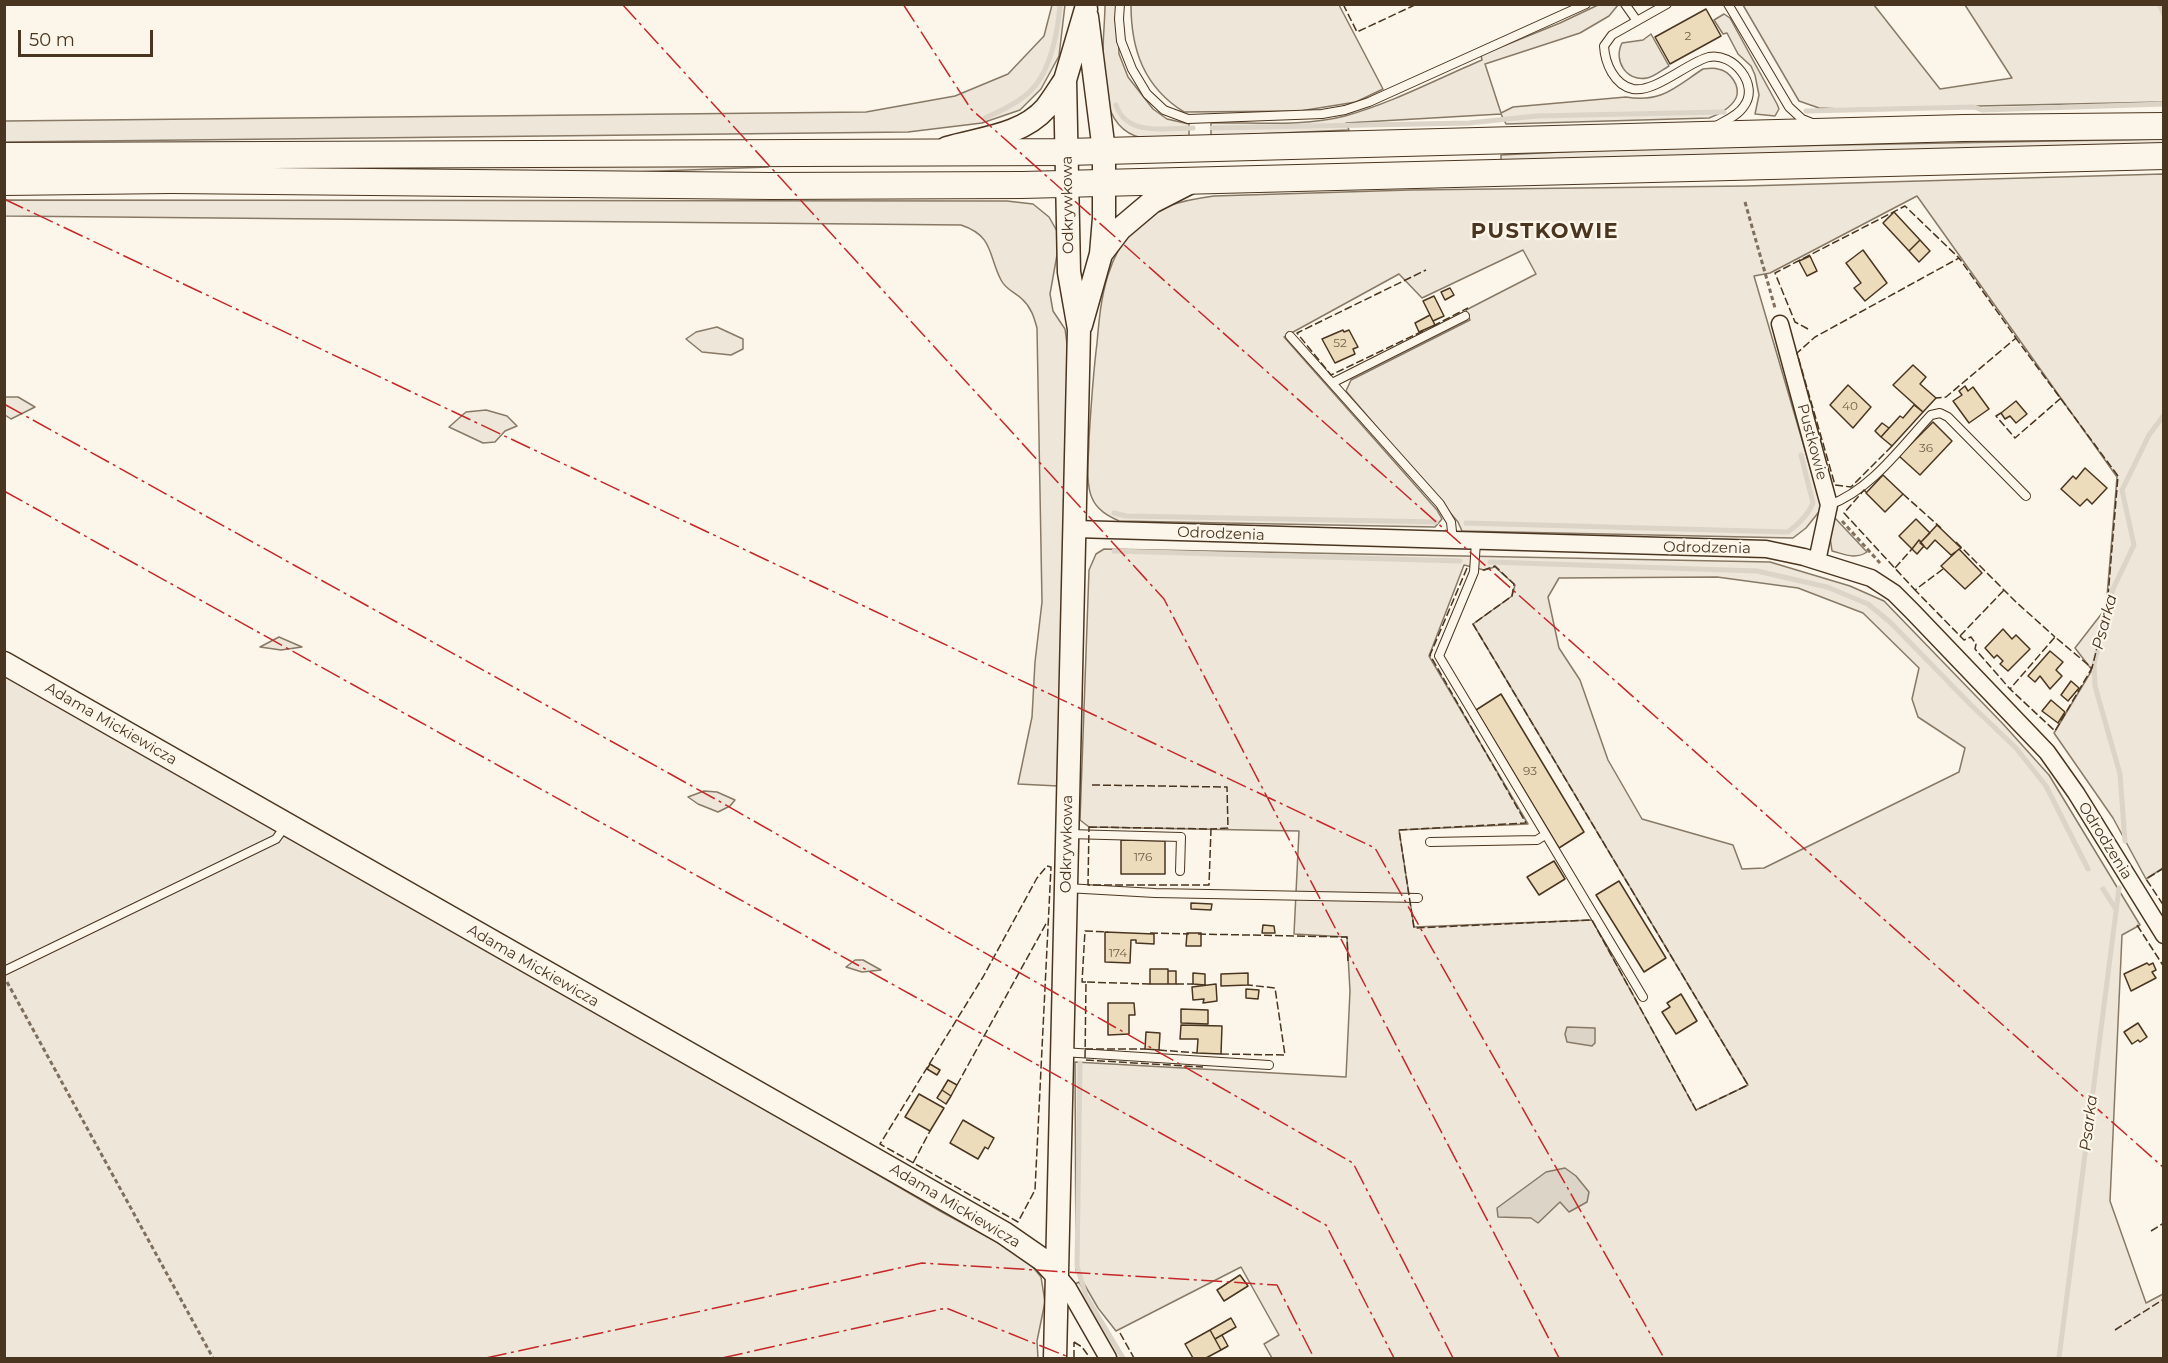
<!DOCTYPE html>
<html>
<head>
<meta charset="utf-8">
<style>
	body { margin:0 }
	#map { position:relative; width:2168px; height:1363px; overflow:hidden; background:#fbf6e9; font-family:Montserrat,sans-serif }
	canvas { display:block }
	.frame { position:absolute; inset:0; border:6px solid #4a3520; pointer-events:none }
	.scale { position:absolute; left:18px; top:30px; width:135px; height:27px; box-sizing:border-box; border:3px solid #4a3520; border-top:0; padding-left:8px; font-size:18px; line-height:21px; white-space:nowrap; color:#4a3520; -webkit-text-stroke:4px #fbf6e9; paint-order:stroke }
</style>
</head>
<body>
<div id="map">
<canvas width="2168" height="1363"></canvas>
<div class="frame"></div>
<div class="scale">50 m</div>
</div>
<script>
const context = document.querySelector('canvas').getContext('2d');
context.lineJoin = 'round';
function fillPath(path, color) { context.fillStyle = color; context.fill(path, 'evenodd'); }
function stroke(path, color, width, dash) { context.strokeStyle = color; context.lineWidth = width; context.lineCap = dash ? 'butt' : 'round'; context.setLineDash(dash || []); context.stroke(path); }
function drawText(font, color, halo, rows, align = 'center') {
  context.font = font + ' Montserrat,sans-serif'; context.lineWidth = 4.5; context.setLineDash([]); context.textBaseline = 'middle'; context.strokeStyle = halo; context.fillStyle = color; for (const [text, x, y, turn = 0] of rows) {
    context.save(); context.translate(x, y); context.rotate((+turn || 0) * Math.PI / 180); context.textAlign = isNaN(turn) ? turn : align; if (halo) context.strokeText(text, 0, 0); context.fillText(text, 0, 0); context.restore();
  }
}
const green = new Path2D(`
	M1052,5H1065L1059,56L1041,89L1020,110L982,123L908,132L5,142V121L866,112L955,96L1008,74L1044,36Z
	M1105,5H1117L1119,54L1128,77L1153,109L1167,119L1189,124V138C1174,138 1156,141 1142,138C1089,127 1105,42 1105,5Z
	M1131,5H1339L1383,89L1356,102L1300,111L1184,112C1144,87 1131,50 1131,5Z
	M1598,5H1618L1609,16L1580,33L1485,64L1501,113L1513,107L1626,97C1662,103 1675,87 1703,69C1708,69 1713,67 1718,69C1730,71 1741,86 1736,98C1731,108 1718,115 1709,118L1506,124L1501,114L1346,123L1349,130L1211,136V123C1254,122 1303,127 1345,116C1392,103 1437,79 1482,60L1481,55L1560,23Z
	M1743,5H1874L1940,89L2012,78L1965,5H2163V102L1841,109L1819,108L1799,101Z
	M1724,14L1730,18L1777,104L1779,109L1775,116L1755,114L1759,95L1755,75L1751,66L1738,54L1727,33L1723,34L1714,20Z
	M1651,34L1669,66C1662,70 1654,77 1647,78C1626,82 1613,60 1622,43L1643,40Z
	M2164,139L2163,148L1501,162V155L1622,149Z
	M765,164L768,167L634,172H5L4,168Z
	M2163,174V868L2146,879L2113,818L2054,733L2092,670L2075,648L2106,608L2117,477L1917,196L1770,273L1754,276L1822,508L1806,528L1793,538L1462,531L1458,522L1346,391L1351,380L1470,320L1466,310L1536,274L1523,250L1422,298L1399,274L1284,337L1437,510L1442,519L1435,527L1119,521C1108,516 1097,510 1092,498C1085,483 1089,455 1089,439C1091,406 1093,375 1097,343C1099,320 1101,297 1108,275C1113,259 1121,243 1132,231C1154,206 1184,200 1214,196L1410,190L1746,186Z
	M5,200L1007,201L1033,204L1049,217L1057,231L1060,238L1050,294L1053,311L1065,329L1068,351L1058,786L1018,784L1032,717L1035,662L1042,602L1037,328C1034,317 1031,307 1022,299C1015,292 1006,290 1001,280C988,255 994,236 961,225L5,216Z
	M717,327L743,339V349L731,355L702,352L686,339L696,332Z
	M5,397H18L35,407L11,419L5,415Z
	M486,410L507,416L517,426L505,431L495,442L483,443L449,427L466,412Z
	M1835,518L1867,552C1855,560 1844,554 1832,551L1830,537Z
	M1104,549L1770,562L1850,586L1884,601L2004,725L2049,775L2140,925L2122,935L2110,1201L2146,1303L2163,1294V1358H1272L1264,1344L1279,1335L1241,1267L1116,1331L1098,1308L1076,1270L1075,1062L1346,1077L1350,991L1347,937L1294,934L1299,831L1089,827L1080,820L1089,570L1096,554ZM1464,565L1484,570L1495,567L1515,585L1512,596L1473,624L1748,1085L1696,1110L1592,920L1414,927L1399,830L1528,824L1429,656ZM1717,577L1798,588L1863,613L1919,668L1912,699L1918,717L1965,748L1959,772L1764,868L1742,869L1733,845L1642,819L1608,760L1580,680L1559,648L1548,597L1559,578Z
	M279,637L302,647L281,650L260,647Z
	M4,673L289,831L940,1211L1006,1247L1032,1266L1041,1277L1045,1302L1037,1341L1038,1358H5Z
	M704,791L717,792L735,800L730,806L718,812L698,804L688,797Z
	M855,960H863L881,970L862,972L846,967Z
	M1079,1282L1122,1358H1116L1075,1284Z`);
const water = new Path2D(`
	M1567,1027L1595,1028V1043L1592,1046L1567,1042L1565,1034Z
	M1565,1168L1576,1176L1589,1192L1587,1202L1569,1212L1560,1202L1538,1223L1531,1218L1498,1217L1497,1208L1546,1172Z`);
const stream = new Path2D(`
	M2159,4L2164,15
	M1116,105C1127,137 1165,128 1193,128
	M1806,111L1974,107L1982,110L2164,104
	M985,118C999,112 1014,105 1026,95C1050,76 1058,33 1060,4
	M1212,128L1469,123L1536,116L1724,112
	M1114,513L1126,516L1436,522
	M1466,523L1788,532C1799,524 1808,515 1813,503L1801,455
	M1114,551L1460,561
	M1490,562L1757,571L1827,587L1868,604L1890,622L1972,706L2016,748L2046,786L2088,869
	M2125,841L2120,774L2095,686L2094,664L2113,589L2134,545L2122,490L2149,435L2164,415
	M2103,889L2115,908
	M1080,1063L1077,1266L1086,1296L1123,1358
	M2059,1358L2119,888`);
const building = new Path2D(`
	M1706,9L1721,36L1670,64L1655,37Z
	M1894,212L1920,240L1909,251L1883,223Z
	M1920,240L1930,251L1919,262L1909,251Z
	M1863,250L1887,283L1865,301L1854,288L1861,283L1846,263Z
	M1810,256L1817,271L1807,276L1799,261Z
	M1450,288L1454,295L1445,300L1441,292Z
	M1434,296L1444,316L1433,321L1423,301Z
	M1430,315L1435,325L1419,332L1415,323Z
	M1343,330L1344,332L1349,330L1358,347L1353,349L1355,354L1335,363L1322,339Z
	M1913,365L1926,377L1920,384L1936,398L1923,412L1893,385Z
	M1848,385L1871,407L1853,428L1830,405Z
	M1965,386L1968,391L1973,387L1989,409L1969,423L1953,401L1962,395L1959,391Z
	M2016,401L2027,414L2016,423L2010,416L2005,419L2001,413Z
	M1914,405L1923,412L1892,446L1881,437L1900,416L1903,418Z
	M1933,422L1952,441L1920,475L1899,456Z
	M1882,423L1889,428L1881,437L1875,431Z
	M2085,468L2107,488L2092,504L2087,499L2080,506L2061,489L2073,476L2076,479Z
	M1883,475L1903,494L1885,512L1866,493Z
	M1916,519L1930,533L1921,542L1919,540L1912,549L1899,536Z
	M1937,525L1961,548L1951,555L1935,540L1927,549L1920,543Z
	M1919,540L1924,546L1917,554L1912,549Z
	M1959,549L1982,573L1965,589L1941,566Z
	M2003,629L2012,639L2016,635L2030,649L2008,671L2000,664L2003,661L1997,655L1994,658L1985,648Z
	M2050,651L2063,662L2056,670L2062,676L2050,689L2040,676L2035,682L2028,676Z
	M2071,681L2079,688L2068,701L2061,695Z
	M1501,694L1584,832L1559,848L1476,710Z
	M2051,700L2065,712L2058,723L2042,711Z
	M1121,840L1165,841V874H1121Z
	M1554,861L1565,879L1539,895L1527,877Z
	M1619,881L1666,958L1644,972L1596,895Z
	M1191,903L1212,904L1211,910L1191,909Z
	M1263,925L1274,926L1275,933H1262Z
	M1105,932L1154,934V944L1136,943V940H1131L1130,963L1105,962Z
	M1187,933H1201V946H1186Z
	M2147,963L2149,965L2153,963L2156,970L2152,972L2156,978L2131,991L2124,974Z
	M1150,969H1168V984H1150Z
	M1168,971H1176V984H1168Z
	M1193,973L1205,974V985L1193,984Z
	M1248,973V985L1221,986V974Z
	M1216,984L1217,1001L1203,1003L1204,999L1193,1000L1192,987Z
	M1246,989L1259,990L1258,999L1246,998Z
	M1681,994L1697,1021L1676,1034L1662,1012L1670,1007L1667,1003Z
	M1108,1003H1134L1135,1015H1129V1034L1108,1035Z
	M1181,1009L1208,1010V1024L1181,1023Z
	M2138,1023L2147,1037L2140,1042L2138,1040L2132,1044L2124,1032Z
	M1181,1025L1222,1026L1221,1054L1197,1053L1198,1039H1180Z
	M1146,1032L1160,1033L1159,1050L1145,1049Z
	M930,1064L940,1070L937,1075L927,1069Z
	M948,1080L957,1085L951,1096L942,1090Z
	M942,1090L951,1096L946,1104L937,1098Z
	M919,1094L944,1108L930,1131L905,1117Z
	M963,1120L994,1138L988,1149L985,1147L978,1159L950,1143Z
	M1240,1275L1248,1286L1224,1301L1217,1290Z
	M1231,1318L1236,1327L1215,1339L1210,1330Z
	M1210,1330L1221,1350L1206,1358H1193L1185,1344Z
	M1222,1335L1228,1346L1221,1350L1215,1339Z`);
const path = new Path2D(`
	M1745,202L1775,308
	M1842,521L1880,563
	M7,982L213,1358`);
const lane = new Path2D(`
	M1120,4L1119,19L1121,41L1132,69L1147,94L1164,110L1188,119L1322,114L1345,110L1369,102L1586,4
	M1625,4L1637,21
	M1667,4L1612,35L1604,46C1605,63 1614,85 1633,89C1655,93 1688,62 1709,57C1733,52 1760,85 1744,106C1738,116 1724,121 1714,127
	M1728,4L1789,107L1802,119L1812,123
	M1290,336L1440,504L1451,522L1453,541
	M1332,383L1465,316
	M1829,505C1871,490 1901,447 1931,415L1940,413L1948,417L2026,496
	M1476,542L1474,572L1439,656L1643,997
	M1068,834L1181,837L1180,871
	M1430,842L1537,840L1545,835
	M1066,888L1155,893L1418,898
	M4,971L276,839L286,825
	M1062,1052L1269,1065`);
const street = new Path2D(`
	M1780,324L1829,505L1817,561
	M1075,529L1766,549L1804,557L1871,578L1894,593L1912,611L2047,752L2076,793L2164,935
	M1056,1274L1068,1288L1108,1358`);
const secondary = new Path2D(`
	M947,148C981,138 1021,136 1046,108C1053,99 1059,89 1065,80
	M1101,254L1120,229L1152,202L1193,181
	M1081,325L1101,254L1104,218V151L1087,17
	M4,663L1004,1233L1043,1260L1056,1274
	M1055,1358L1079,329L1069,272L1065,80L1086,9`);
const primary = new Path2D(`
	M4,156L1067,152L1964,128L2164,126
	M4,182L171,180L771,186L1022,185L2164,156`);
const fence = new Path2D(`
	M1343,4L1357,32L1417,4
	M1433,326L1468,308
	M1808,329L1795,322L1775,273L1905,206L1959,258
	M1423,331L1331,375L1297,333L1426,270
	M2015,337L2118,476L2107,608L2092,668
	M2001,413L1996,416L2015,438L2061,398
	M1892,446L1851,487L1835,485L1797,353L1815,337L1959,258L2016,338L1946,397L1936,398
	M1866,492L1864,490L1844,513L1915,590
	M1903,494L1941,528
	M1956,542L2016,602L2055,637
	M1467,568L1430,655L1526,823L1399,830L1414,928L1592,920L1696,1110L1748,1085L1473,624L1512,596L1514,584L1495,566L1484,570L1480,569
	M1895,568L1912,549
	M1943,569L1915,590L1964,640L1971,637L1976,644L1975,649L2010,689L2055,731L2092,668L2055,637L2010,689
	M1960,636L2004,590
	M1092,785L1227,787L1228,828L1211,829
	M1089,827L1211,829L1209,885H1088Z
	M1047,866L1051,867L1035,1190L1018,1222L880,1144L983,977L1037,878Z
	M2164,868L2146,879L2164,906
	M2137,925L2164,967
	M1150,933L1189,934
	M1198,934L1347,937L1348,962
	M1086,982H1082L1085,931L1108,932
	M1150,984L1086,982L1085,1060L1203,1067
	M1176,984H1193
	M1085,1049H1145
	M1159,1050L1197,1053
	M1221,1054L1285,1055L1275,988L1248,985
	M957,1085L1047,922
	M913,1163L930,1131
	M2151,1231L2164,1223
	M2115,1330L2164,1299
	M1120,1333L1134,1358
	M1074,1342L1082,1347L1090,1358
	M1074,1358V1342`);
const power = new Path2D(`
	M622,4L1164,599L1559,1358
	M903,4L971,109L2164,1168
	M4,199L1375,848L1664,1358
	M4,404L717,800L1353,1163L1453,1358
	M4,491L1326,1225L1394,1358
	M486,1358L922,1263L1277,1285L1314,1358
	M722,1358L946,1308L1071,1358`);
const numberNames = [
	["2",1688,36],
	["52",1340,343],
	["40",1850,406],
	["36",1926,448],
	["93",1530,771],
	["176",1143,857],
	["174",1118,953]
];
const streetNames = [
	["Odkrywkowa",1068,205,-91],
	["Pustkowie",1812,442,75],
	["Odrodzenia",1221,534,2],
	["Odrodzenia",1707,548,1],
	["Adama Mickiewicza",111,724,30],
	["Odrodzenia",2105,841,58],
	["Odkrywkowa",1067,844,-89],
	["Adama Mickiewicza",533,966,30],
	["Adama Mickiewicza",955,1206,31]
];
const waterNames = [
	["Psarka",2105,622,-75],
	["Psarka",2089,1123,-83]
];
const districtNames = [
	["PUSTKOWIE",1545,232]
];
fillPath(green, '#ede6d9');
stroke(green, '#887966', 1.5);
fillPath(water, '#dcd4c6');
stroke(water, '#887966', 1.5);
stroke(stream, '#dcd4c6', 5);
fillPath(building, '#ecdcbc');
stroke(building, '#4a3520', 1.5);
stroke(lane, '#4a3520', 10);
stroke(street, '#4a3520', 19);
stroke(secondary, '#4a3520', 25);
stroke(primary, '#4a3520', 28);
stroke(path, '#7f6f5c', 3, [4.5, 3]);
stroke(lane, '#fbf6e9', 8);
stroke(street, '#fbf6e9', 16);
stroke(secondary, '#fbf6e9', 22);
stroke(primary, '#fbf6e9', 26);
stroke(fence, '#4a3520', 1.5, [8, 3]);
stroke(power, '#c62828', 1.5, [21, 4.5, 3, 4.5]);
drawText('12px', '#725f47', null, numberNames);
drawText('15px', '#4a3520', '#fbf6e9', streetNames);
drawText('italic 16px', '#4a3520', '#fbf6e9', waterNames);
context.letterSpacing = '1.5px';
drawText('bold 21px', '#4a3520', '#fbf6e9', districtNames);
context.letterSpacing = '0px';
</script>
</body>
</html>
